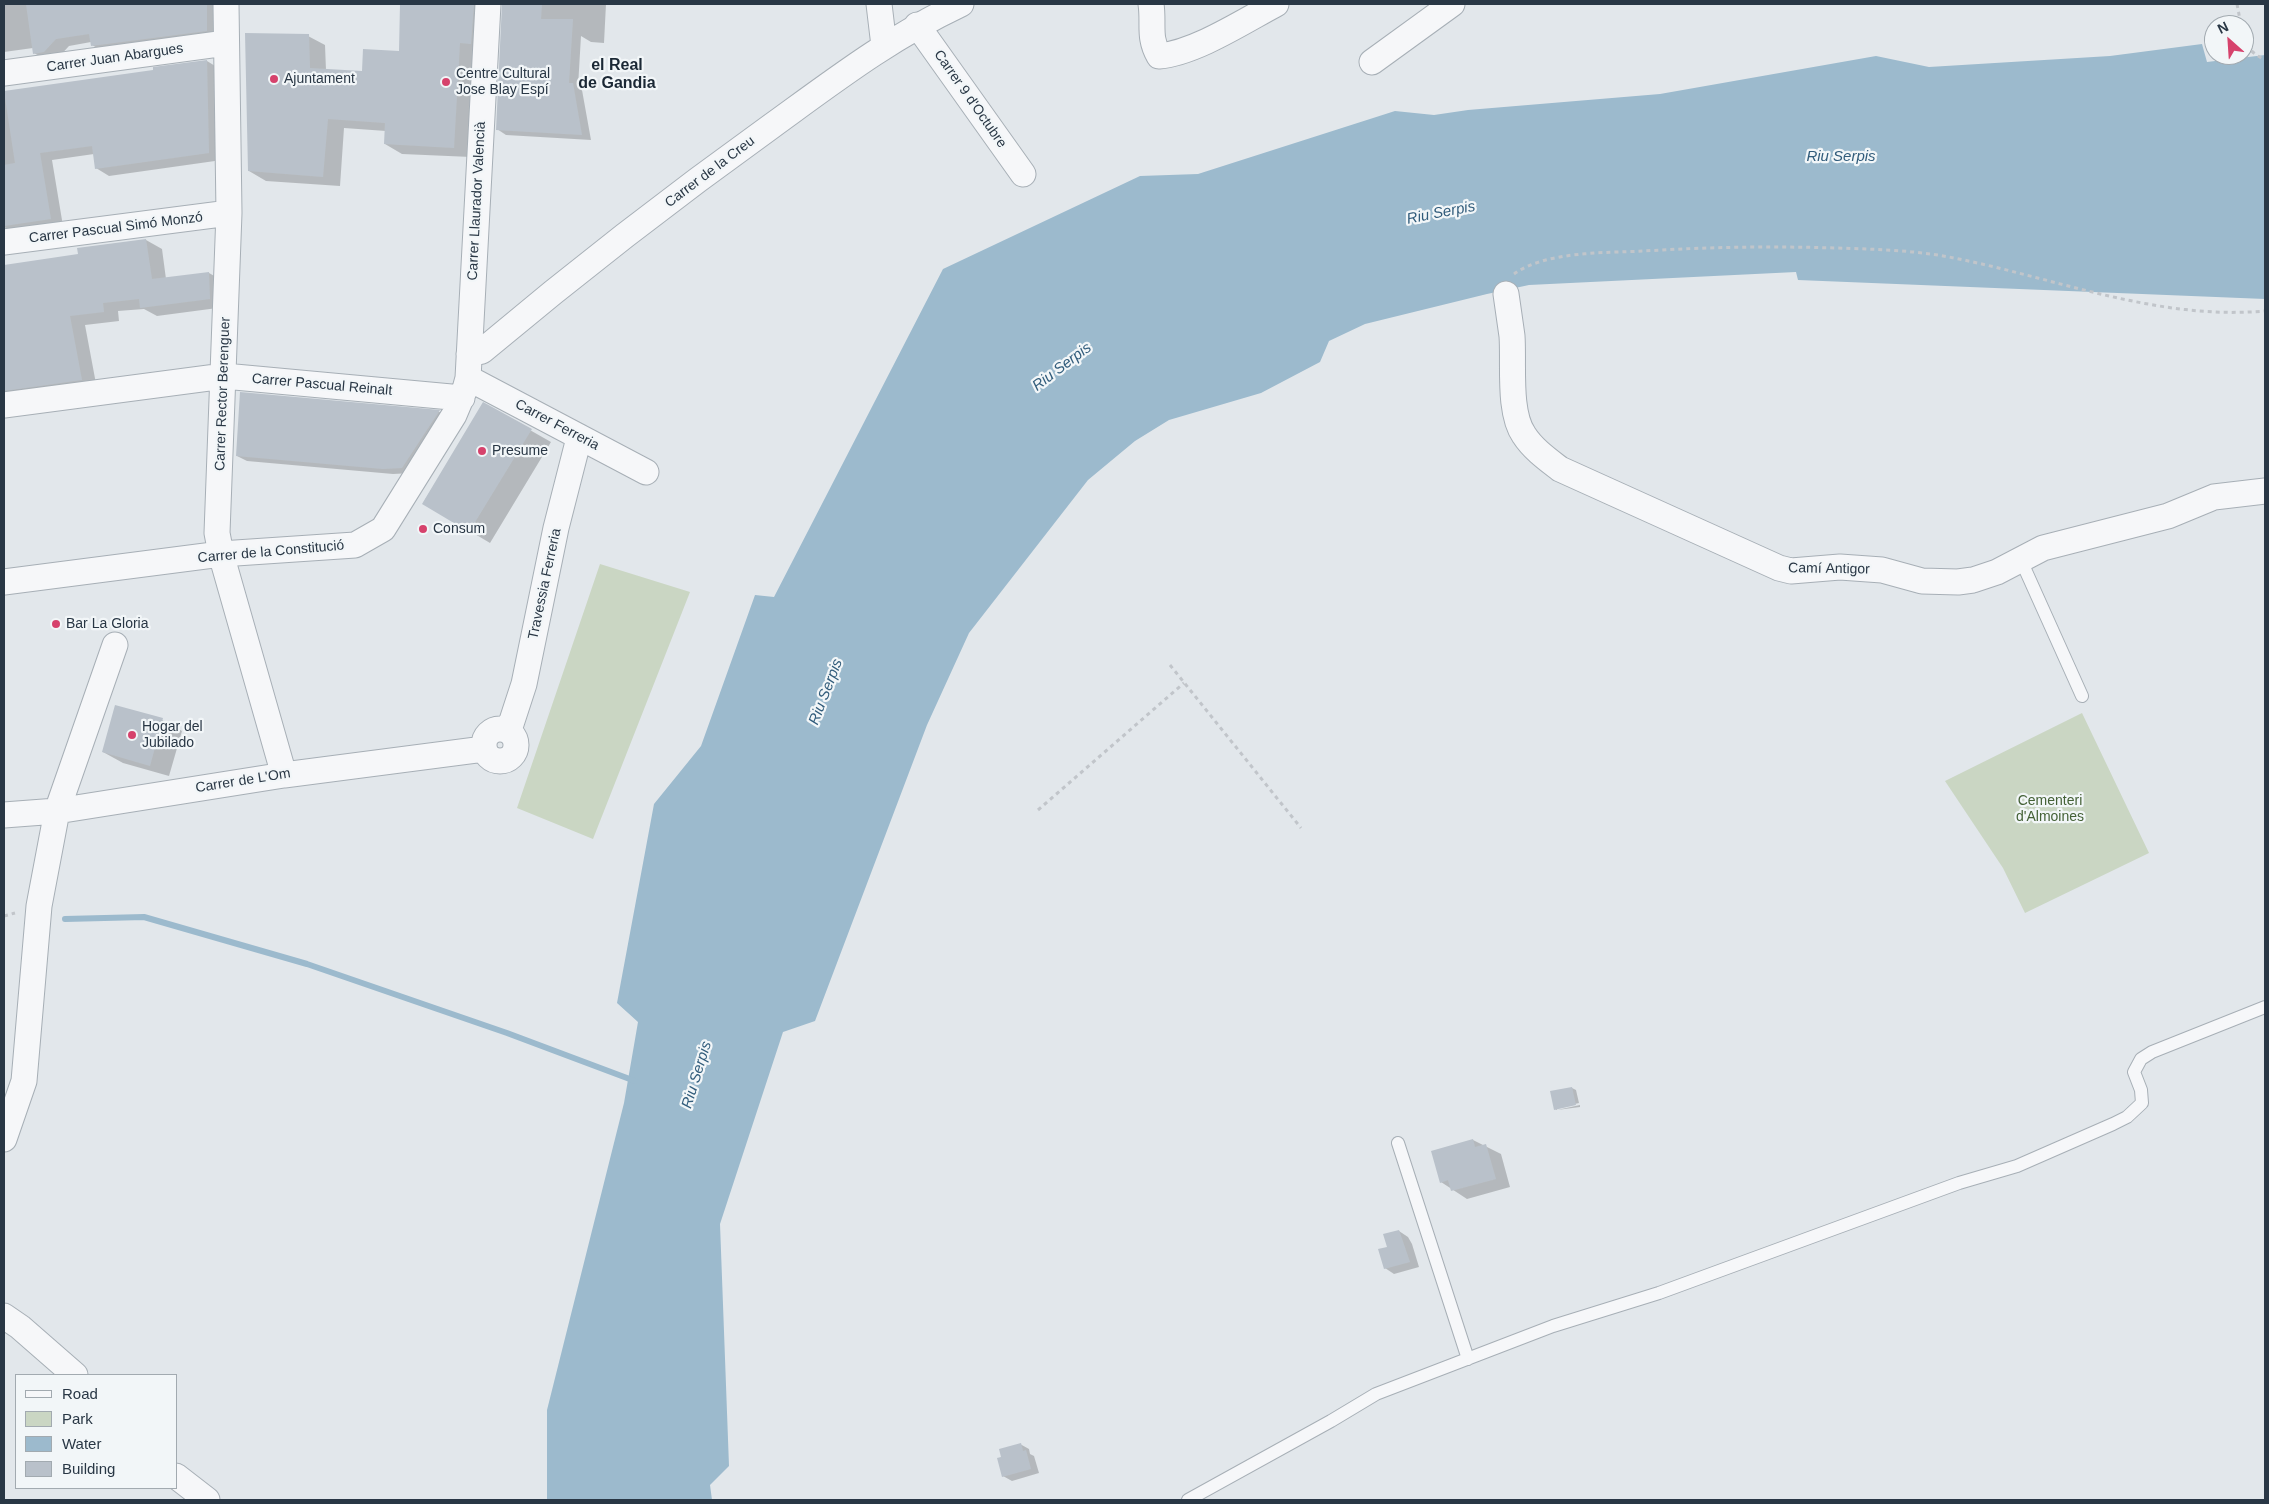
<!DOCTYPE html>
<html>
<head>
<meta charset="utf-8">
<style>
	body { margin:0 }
	#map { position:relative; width:2269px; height:1504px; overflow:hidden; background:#e2e7eb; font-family:Helvetica,sans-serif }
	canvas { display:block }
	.frame { position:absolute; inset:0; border:5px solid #293745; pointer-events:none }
	.legend { position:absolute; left:15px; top:1374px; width:162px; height:115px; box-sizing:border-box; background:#f2f6f8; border:1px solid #a2aab0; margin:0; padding:6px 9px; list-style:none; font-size:15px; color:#293745 }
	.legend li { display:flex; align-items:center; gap:10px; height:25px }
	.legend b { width:25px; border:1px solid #a2aab0 }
	.north { position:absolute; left:2204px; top:15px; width:50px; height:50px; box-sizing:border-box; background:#f2f6f8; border:1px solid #a2aab0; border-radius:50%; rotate:334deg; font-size:14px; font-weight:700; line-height:20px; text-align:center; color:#293745 }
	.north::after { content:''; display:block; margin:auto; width:18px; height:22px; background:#d6426c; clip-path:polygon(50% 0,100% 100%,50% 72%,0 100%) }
</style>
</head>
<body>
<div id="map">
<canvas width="2269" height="1504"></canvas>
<div class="frame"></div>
<ul class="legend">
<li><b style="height:6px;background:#f6f7f9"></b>Road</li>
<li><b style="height:14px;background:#cad6c3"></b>Park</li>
<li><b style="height:14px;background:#9cbacd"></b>Water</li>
<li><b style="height:14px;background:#b9c1ca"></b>Building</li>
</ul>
<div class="north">N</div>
</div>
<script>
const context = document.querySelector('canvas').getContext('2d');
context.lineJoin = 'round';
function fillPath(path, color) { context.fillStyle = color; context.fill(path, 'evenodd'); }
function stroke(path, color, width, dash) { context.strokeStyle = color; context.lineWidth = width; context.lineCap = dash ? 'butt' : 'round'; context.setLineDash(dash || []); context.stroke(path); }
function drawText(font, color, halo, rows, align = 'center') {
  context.font = font + ' Helvetica,sans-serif'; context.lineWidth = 4.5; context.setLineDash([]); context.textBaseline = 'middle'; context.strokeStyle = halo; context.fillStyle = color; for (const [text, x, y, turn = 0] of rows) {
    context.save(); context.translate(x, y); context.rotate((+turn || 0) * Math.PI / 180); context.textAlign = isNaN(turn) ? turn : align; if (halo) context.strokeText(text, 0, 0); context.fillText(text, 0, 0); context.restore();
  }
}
const green = new Path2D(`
	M600,564L690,592L593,839L517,808Z
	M2082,713L2149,853L2025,913L2003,868L1945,781Z`);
const water = new Path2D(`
	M2202,44L2207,62L2265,55V299L1798,280L1796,272L1529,285L1487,294L1365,324L1329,341L1320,362L1261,393L1169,420L1135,441L1088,480L969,633L927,725L815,1021L783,1032L720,1224L729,1466L710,1485L712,1500H547V1410L624,1103L638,1022L617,1003L654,804L701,746L755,595L774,597L943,269L1140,176L1198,174L1395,111L1434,115L1468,110L1660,94L1876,56L1929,67L2110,56Z`);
const shadow = new Path2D(`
	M4,4H219V38L104,52L92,45L91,42L69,46L57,59L46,60L34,53L33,48L4,52Z
	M402,4H492L471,157L402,154L385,144L386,131L344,128L340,186L266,181L249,171L308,36L325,45L326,70L363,72L400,52Z
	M503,4H606L604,43L591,42L581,36L578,87L582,90L591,140L506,135L497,129Z
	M207,61L220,69L222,160L109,176L96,168L94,154L52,160L63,226L15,233L4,227V92L155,71L154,68Z
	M146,240L162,249L166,279L209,273L225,282V307L157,316L144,309L118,311L119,321L85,325L97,389L4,401V266L79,255V249Z
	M241,393L440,412L449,417L412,473L393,474L247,461L237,456Z
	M484,404L551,442L490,543L423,503Z
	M162,720L182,731L169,776L123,763L103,752Z
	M1572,1088L1576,1090L1579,1103L1557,1108V1110L1555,1109Z
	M1580,1105V1107L1557,1110Z
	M1473,1140L1501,1154L1510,1187L1467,1199L1441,1182Z
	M1399,1231L1408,1237L1412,1244L1419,1267L1394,1274L1385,1268L1388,1248Z
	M1020,1444L1029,1449L1030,1454L1034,1456L1039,1473L1012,1481L1003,1476V1457Z`);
const stream = new Path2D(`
	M65,919L144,917L307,964L507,1033L635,1081`);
const building = new Path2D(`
	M26,4H207V31L91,46L89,34L56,39L44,52L33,54Z
	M400,4H474L471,44L460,43L454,148L384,144L385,123L328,119L323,177L248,171L245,33L309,34L310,68L362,71L363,49L399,51Z
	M502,4H542L541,19H573L569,83H573L582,135L496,130Z
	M207,60L209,153L95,169L92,146L40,153L51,219L4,226V165L15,163L4,91L153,70V67Z
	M146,239L152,279L209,272L210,299L140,308L139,299L103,303L104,312L70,316L82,380L4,391V265L78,254L77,248Z
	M240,392L440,410L402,468L383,469L236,456Z
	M483,402L532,429L469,532L422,504Z
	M115,705L163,718L150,766L102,752Z
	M1572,1087L1576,1105L1554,1110L1550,1091Z
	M1473,1139L1475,1147L1486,1144L1496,1179L1451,1191L1448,1180L1440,1183L1431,1151Z
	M1399,1230L1410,1262L1384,1269L1378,1249L1387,1247L1383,1234Z
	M1021,1443L1023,1451L1026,1450L1031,1469L1002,1477L997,1458L1001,1457L999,1449Z`);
const path = new Path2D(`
	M2237,4L2241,25
	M2244,37C2246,48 2255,55 2265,60
	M1514,274C1546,251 1605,253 1644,251C1708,247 1771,246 1835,248C1870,249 1904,250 1938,255C2047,274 2152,321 2265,311
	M1170,665L1301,828
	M1038,810L1184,683
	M4,916L15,913`);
const lane = new Path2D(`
	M2020,558L2082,696
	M1398,1143L1468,1359
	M1188,1500L1331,1421L1376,1394L1553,1326L1659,1293L1959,1183L2017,1166L2113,1124L2127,1117L2142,1103L2141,1090L2134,1072L2141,1059L2152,1052L2265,1007`);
const street = new Path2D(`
	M226,4L229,213L217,533L221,554L284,775
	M879,4L884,46
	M1151,4C1154,24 1148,37 1159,56C1195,53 1244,21 1276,4
	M917,25L1023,174
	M1372,62L1452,4
	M4,73L226,43
	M4,242L229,213
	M1506,294C1508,308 1510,322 1512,336C1514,364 1508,412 1524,435C1533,449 1547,459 1560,469L1779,568L1791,571L1840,567L1882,570L1922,581L1958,582L1973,580L1997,572L2043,548L2168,516L2214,497L2265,491
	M469,354L482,351C576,272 674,196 773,125C835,80 891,37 961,4
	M468,378L646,472
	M4,405L224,376L462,398
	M4,582L221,554L355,545L383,529L454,415L465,389L468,378L488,4
	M484 745a16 16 0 1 1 32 0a16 16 0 1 1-32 0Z
	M509,730L524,684L556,528L579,438
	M4,815L57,811L284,775L484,749
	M4,1139L24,1081L39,906L57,811L115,645
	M4,1316L20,1327L75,1375
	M176,1476L207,1500`);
const markers = [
	[274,79,5,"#d6426c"],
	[446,82,5,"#d6426c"],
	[482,451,5,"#d6426c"],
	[423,529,5,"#d6426c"],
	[56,624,5,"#d6426c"],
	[132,735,5,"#d6426c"]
];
const streetNames = [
	["Carrer Juan Abargues",115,58,-8],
	["Carrer 9 d'Octubre",970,99,55],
	["Carrer de la Creu",710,172,-37],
	["Carrer Llaurador Valencià",477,201,-87],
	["Carrer Pascual Simó Monzó",116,228,-7],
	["Carrer Pascual Reinalt",322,385,5],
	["Carrer Rector Berenguer",223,394,-88],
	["Carrer Ferreria",557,425,28],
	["Carrer de la Constitució",271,552,-5],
	["Camí Antigor",1829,569,1],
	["Travessia Ferreria",545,584,-78],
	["Carrer de L'Om",243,781,-9]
];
const poiNames = [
	["Centre Cultural",456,74],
	["Jose Blay Espí",456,90],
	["Ajuntament",284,79],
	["Presume",492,451],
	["Consum",433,529],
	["Bar La Gloria",66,624],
	["Hogar del",142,727],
	["Jubilado",142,743]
];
const parkNames = [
	["Cementeri",2050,801],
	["d'Almoines",2050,817]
];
const waterNames = [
	["Riu Serpis",1841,157],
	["Riu Serpis",1441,213,-11],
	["Riu Serpis",1062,367,-37],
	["Riu Serpis",826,692,-69],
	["Riu Serpis",697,1075,-73]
];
const quarterNames = [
	["el Real",617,66],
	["de Gandia",617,84]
];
fillPath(green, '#cad6c3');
fillPath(water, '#9cbacd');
fillPath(shadow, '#0003');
stroke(stream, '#9cbacd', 6);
fillPath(building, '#b9c1ca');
stroke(lane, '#a7afb6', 14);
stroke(street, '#a7afb6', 27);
stroke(path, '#c1c5ca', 3, [4, 4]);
stroke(lane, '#f6f7f9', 12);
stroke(street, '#f6f7f9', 25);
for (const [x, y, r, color] of markers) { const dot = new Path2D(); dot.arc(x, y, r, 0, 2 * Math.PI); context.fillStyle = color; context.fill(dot); stroke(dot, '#f2f6f8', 2); }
drawText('14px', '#293745', '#f2f6f8', streetNames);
drawText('14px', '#293745', '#f2f6f8', poiNames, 'left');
drawText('14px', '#446136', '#f2f6f8', parkNames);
drawText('italic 15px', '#315c7b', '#f2f6f8', waterNames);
drawText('bold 16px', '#1b2835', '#f2f6f8', quarterNames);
</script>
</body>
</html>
